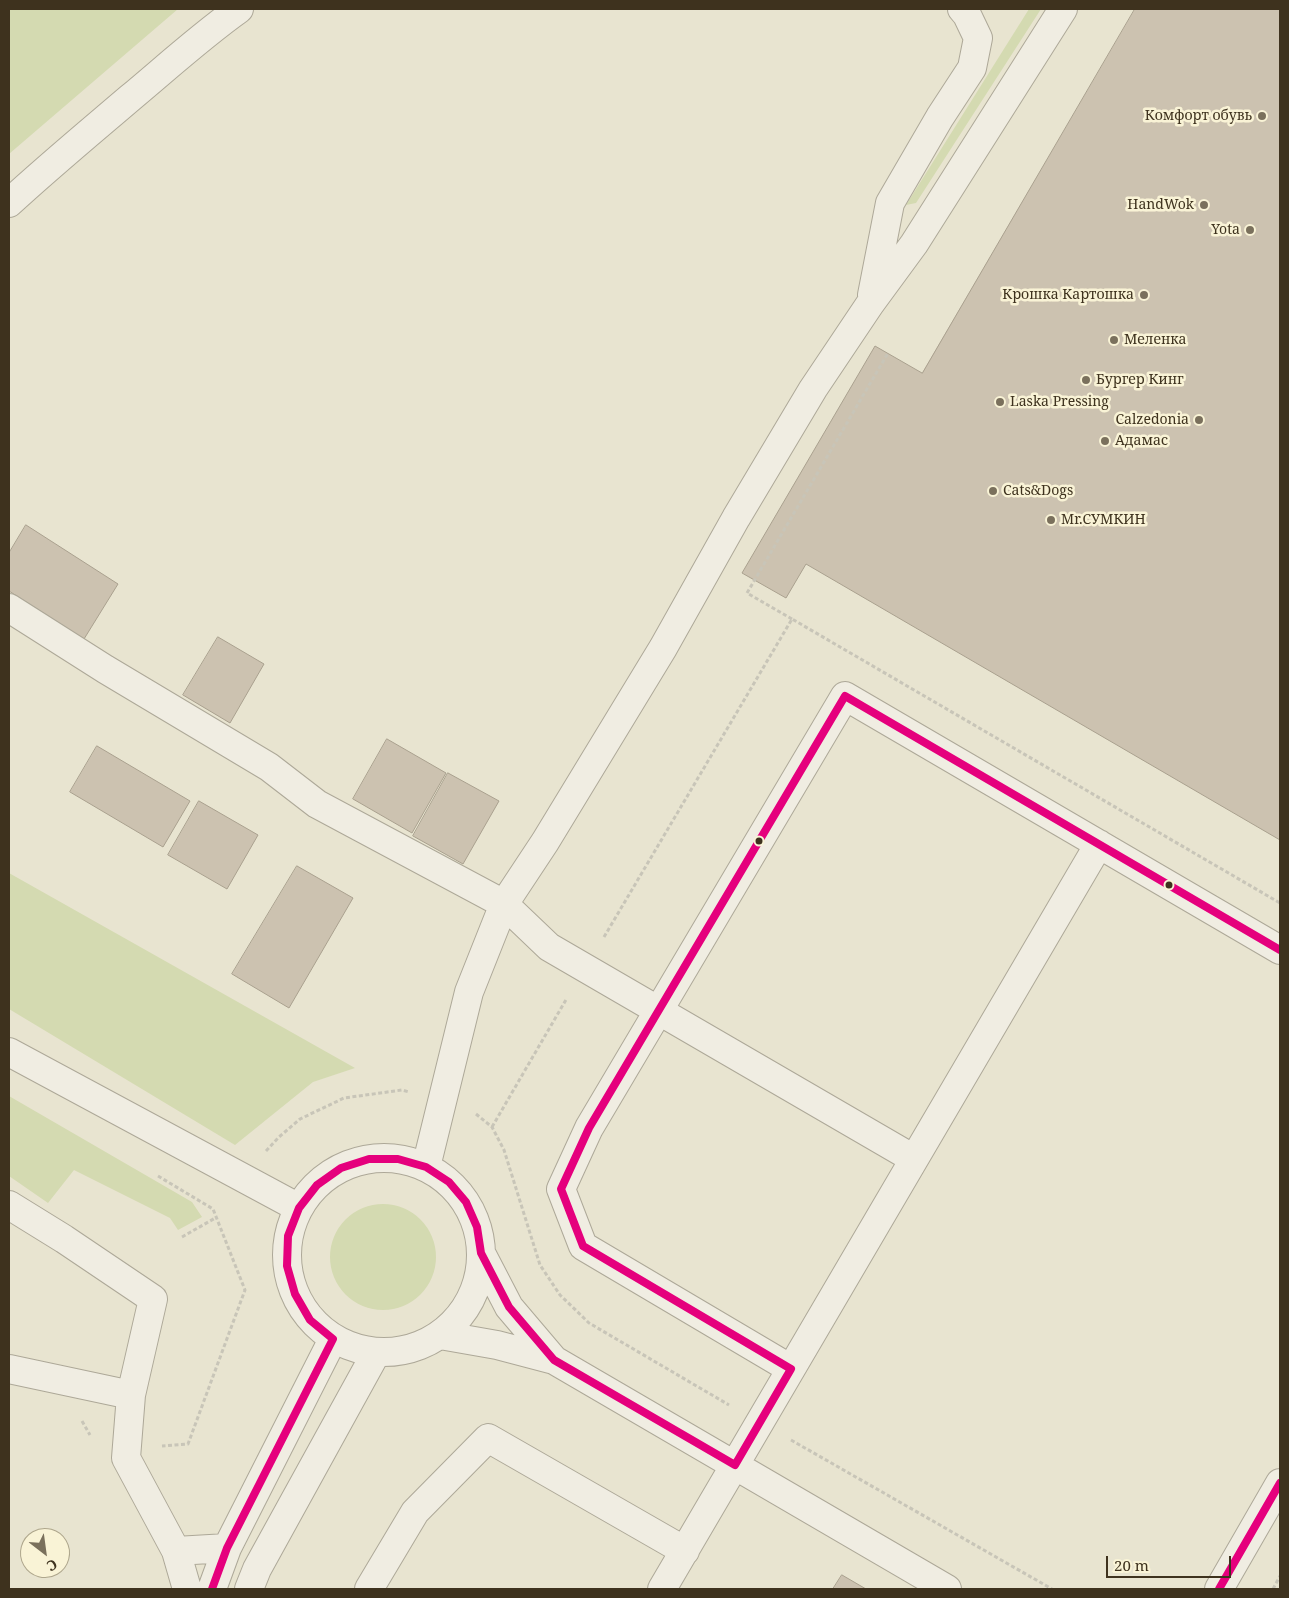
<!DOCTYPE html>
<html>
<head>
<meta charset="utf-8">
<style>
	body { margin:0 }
	#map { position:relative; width:1289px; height:1598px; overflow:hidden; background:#e8e4d0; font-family:"Noto Serif",serif }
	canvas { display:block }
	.frame { position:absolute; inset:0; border:10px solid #3e321e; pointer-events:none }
	.north { position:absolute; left:20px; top:1528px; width:50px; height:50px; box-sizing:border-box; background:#f9f3d6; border:1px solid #aea68c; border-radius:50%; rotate:150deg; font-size:14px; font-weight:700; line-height:20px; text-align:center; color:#3e321e }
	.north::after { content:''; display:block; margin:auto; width:18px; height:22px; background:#7a705c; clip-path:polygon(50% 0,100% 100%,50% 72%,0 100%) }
	.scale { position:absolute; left:1106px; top:1556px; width:125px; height:22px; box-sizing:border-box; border:2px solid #3e321e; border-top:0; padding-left:6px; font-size:15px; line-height:18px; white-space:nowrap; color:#3e321e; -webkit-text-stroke:4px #f9f3d6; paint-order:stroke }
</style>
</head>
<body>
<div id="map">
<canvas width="1289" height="1598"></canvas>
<div class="frame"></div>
<div class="north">С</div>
<div class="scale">20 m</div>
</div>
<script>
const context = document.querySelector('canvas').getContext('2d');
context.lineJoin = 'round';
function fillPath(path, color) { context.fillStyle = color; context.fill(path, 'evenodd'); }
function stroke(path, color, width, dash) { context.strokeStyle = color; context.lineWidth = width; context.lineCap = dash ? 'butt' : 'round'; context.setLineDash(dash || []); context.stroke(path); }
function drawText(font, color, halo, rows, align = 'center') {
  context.font = font + ' "Noto Serif",serif'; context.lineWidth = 5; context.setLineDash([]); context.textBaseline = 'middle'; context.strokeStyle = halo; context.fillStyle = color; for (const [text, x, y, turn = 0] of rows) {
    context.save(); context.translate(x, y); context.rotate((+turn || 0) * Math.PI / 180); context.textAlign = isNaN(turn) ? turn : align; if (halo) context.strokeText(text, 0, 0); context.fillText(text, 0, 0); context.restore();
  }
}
const green = new Path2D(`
	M9,9H178L9,154Z
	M1029,9H1041L916,203L906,205Z
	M9,873L355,1068L313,1082L235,1145L9,1009Z
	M9,1096L192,1202L202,1217L178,1230L170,1218L74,1170L48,1203L9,1176Z
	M330 1257a53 53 0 1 1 106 0a53 53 0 1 1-106 0Z`);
const building = new Path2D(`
	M1135,9H1280V840L806,564L786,598L742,573L875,346L922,373Z
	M26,525L118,584L84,639L9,591V553Z
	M218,637L264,664L230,723L183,695Z
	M387,739L446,773L412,833L353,799Z
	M97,746L190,801L163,847L70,792Z
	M448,773L499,801L463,864L413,836Z
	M199,801L258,835L227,889L168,855Z
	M297,866L353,898L289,1008L232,974Z
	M842,1575L866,1589H833Z`);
const path = new Path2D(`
	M792,619L747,593L888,353
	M604,937L792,619L1280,903
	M476,1114L492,1127L504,1150L540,1265L560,1295L589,1323L729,1405
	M492,1127L567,998
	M266,1151L279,1137L300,1119L344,1098L402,1090L409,1092
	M158,1176L213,1209L245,1290L188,1444L162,1446
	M182,1237L217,1217
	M82,1421L90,1435
	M791,1440L1052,1589
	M1273,1589L1280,1576`);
const minor = new Path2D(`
	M9,203C48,167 89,133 130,98C166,68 201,36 239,9
	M872,295L890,203L940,117L972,68L978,38L967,15L962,9
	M9,608L105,669L269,767L317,804L504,904L549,947L914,1159
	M9,1052L299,1208
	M287 1255a97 97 0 1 1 194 0a97 97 0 1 1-194 0Z
	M426,1167L469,992L504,904L545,842L663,648L736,518L813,389L870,304L914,244L1063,9
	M9,1205L64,1239L153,1299L131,1395
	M481,1253L509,1307L554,1360
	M440,1335L497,1345L554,1360L947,1589
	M9,1369L131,1395L126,1458L176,1551L187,1589
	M791,1369L583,1246L561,1189L589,1128L845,696L1280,950
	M176,1551L227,1548
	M212,1589L227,1548L333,1339
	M249,1589L257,1569L376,1353
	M369,1589L415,1512L488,1438L685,1551
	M662,1589L1099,844
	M1219,1589L1280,1483`);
const bus1 = new Path2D(`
	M212,1589L227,1548L333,1339L310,1320L295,1294L287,1266L288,1236L299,1208L317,1185L341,1168L369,1159H398L426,1167L449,1182L466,1202L477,1227L481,1253L509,1307L554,1360L735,1465L791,1369L583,1246L561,1189L589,1128L845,696L1280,950
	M1219,1589L1280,1483`);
const markers = [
	[1262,116,5,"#7a705c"],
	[1204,205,5,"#7a705c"],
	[1250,230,5,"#7a705c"],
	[1144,295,5,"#7a705c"],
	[1114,340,5,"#7a705c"],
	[1086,380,5,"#7a705c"],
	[1000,402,5,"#7a705c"],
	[1199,420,5,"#7a705c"],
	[1105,441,5,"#7a705c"],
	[993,491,5,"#7a705c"],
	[1051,520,5,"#7a705c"],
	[759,841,4.5,"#3e321e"],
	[1169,885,4.5,"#3e321e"]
];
const poiNames = [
	["Комфорт обувь",1252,116,"right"],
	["HandWok",1194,205,"right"],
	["Yota",1240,230,"right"],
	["Крошка Картошка",1134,295,"right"],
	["Меленка",1124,340],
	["Бургер Кинг",1096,380],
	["Laska Pressing",1010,402],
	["Calzedonia",1189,420,"right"],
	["Адамас",1115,441],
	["Cats&Dogs",1003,491],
	["Mr.СУМКИН",1061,520]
];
fillPath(green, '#d4dab1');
fillPath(building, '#ccc2b0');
stroke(building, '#a9a08e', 1);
stroke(minor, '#ada898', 30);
stroke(path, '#c8c5b8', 3, [4, 2.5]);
stroke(minor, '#f0ede2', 28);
stroke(bus1, '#e5007d', 8);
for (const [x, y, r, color] of markers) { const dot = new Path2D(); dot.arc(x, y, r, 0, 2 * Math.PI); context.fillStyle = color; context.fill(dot); stroke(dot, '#f9f3d6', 2); }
drawText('14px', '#3e321e', '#f9f3d6', poiNames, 'left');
</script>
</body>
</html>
